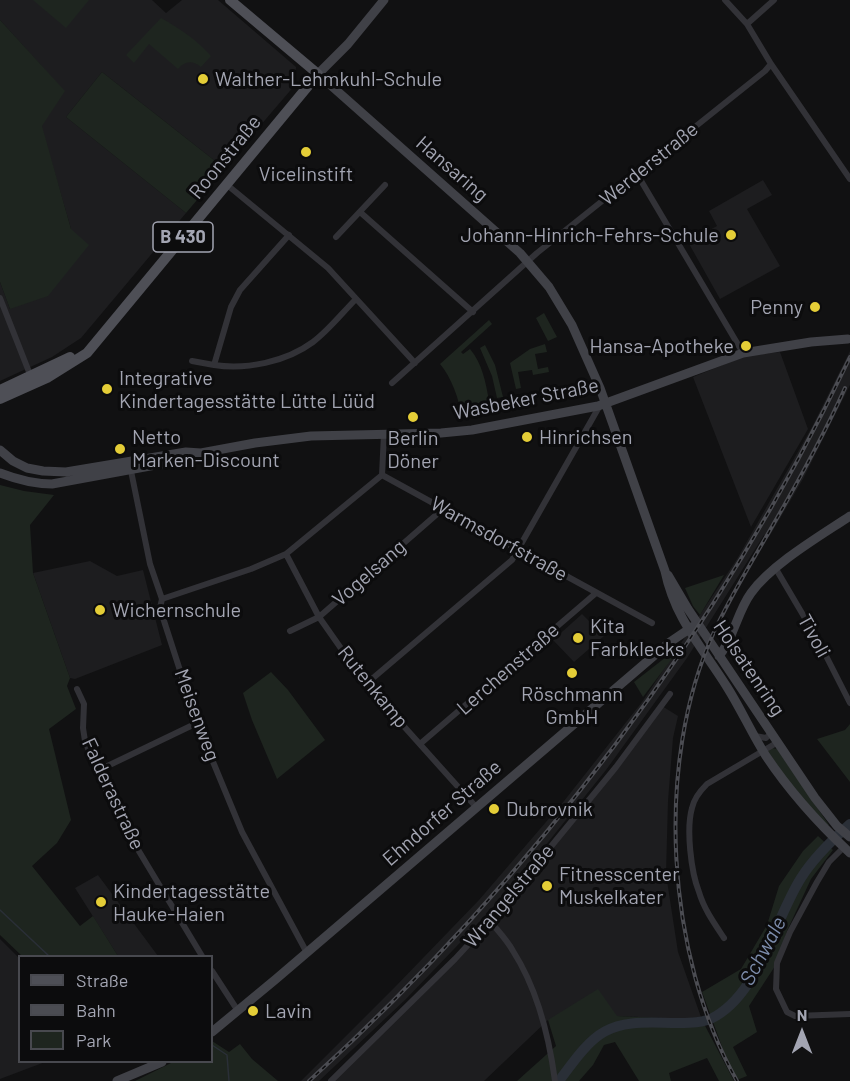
<!DOCTYPE html>
<html>
<head>
<meta charset="utf-8">
<style>
	body { margin:0 }
	#map { position:relative; width:850px; height:1081px; overflow:hidden; background:#111112; font-family:Barlow,sans-serif }
	canvas { display:block }
	.legend { position:absolute; left:18px; top:955px; width:195px; height:108px; box-sizing:border-box; background:#0c0c0d; border:2px solid #48494f; margin:0; padding:8px 10px; list-style:none; font-size:18px; color:#a3a5b2 }
	.legend li { display:flex; align-items:center; gap:12px; height:30px }
	.legend b { width:30px; border:2px solid #48494f }
	.north { position:absolute; left:772px; top:1003px; width:60px; height:60px; -webkit-text-stroke:4px #0c0c0d; paint-order:stroke; rotate:0deg; font-size:16px; font-weight:700; line-height:24px; text-align:center; color:#a3a5b2 }
	.north::after { content:''; display:block; margin:auto; width:21px; height:27px; background:#a3a5b2; clip-path:polygon(50% 0,100% 100%,50% 72%,0 100%) }
</style>
</head>
<body>
<div id="map">
<canvas width="850" height="1081"></canvas>
<ul class="legend">
<li><b style="height:8px;background:#4e4f56"></b>Straße</li>
<li><b style="height:8px;background:#4b4c52"></b>Bahn</li>
<li><b style="height:16px;background:#1e251f"></b>Park</li>
</ul>
<div class="north">N</div>
</div>
<script>
const context = document.querySelector('canvas').getContext('2d');
context.lineJoin = 'round';
function fillPath(path, color) { context.fillStyle = color; context.fill(path, 'evenodd'); }
function stroke(path, color, width, dash) { context.strokeStyle = color; context.lineWidth = width; context.lineCap = dash ? 'butt' : 'round'; context.setLineDash(dash || []); context.stroke(path); }
function drawText(font, color, halo, rows, align = 'center') {
  context.font = font + ' Barlow,sans-serif'; context.lineWidth = 6; context.setLineDash([]); context.textBaseline = 'middle'; context.strokeStyle = halo; context.fillStyle = color; for (const [text, x, y, turn = 0] of rows) {
    context.save(); context.translate(x, y); context.rotate((+turn || 0) * Math.PI / 180); context.textAlign = isNaN(turn) ? turn : align; if (halo) context.strokeText(text, 0, 0); context.fillText(text, 0, 0); context.restore();
  }
}
const built = new Path2D(`
	M0,0H152L166,13L182,0H218L296,67L295,85L224,168L102,72L66,117L186,213L81,338L52,357L0,381V282L10,309L71,229L41,126L64,91L0,20Z
	M763,180L772,195L747,209L780,266L720,299L688,242L717,226L709,211Z
	M850,351V385L803,479L769,537L764,535L687,658L606,770L529,866L479,923L406,999L319,1081H301L395,987L479,900L564,801L642,702L737,559L812,427Z
	M780,352L808,429L751,527L693,377L745,356Z
	M90,561L117,576L143,570L162,645L75,679L70,678L33,573Z
	M582,614L604,636L574,662L553,640Z
	M662,706L678,716L673,738L668,801L666,874L678,952L702,1020L617,1016L548,1020L484,1081H331L490,921Z
	M98,875L158,956H118L75,888Z
	M0,939L19,958L20,1062H45L0,1079Z`);
const green = new Path2D(`
	M33,0H89L66,28Z
	M161,18C179,28 197,40 211,56L201,67C192,60 185,61 178,69L149,44L134,63L126,55Z
	M0,20L65,91L42,126L71,229L89,245L48,296L10,309L0,282Z
	M102,72L224,168L186,213L66,117Z
	M544,313L557,337L548,341L536,318Z
	M489,320L492,324L461,352L463,354L470,349C482,363 486,383 489,401L481,403L483,413L461,416C460,400 451,377 440,364Z
	M545,344L547,352L535,354L538,369L548,367L549,372L533,375L532,370L518,372L521,388L516,389L510,363L530,349Z
	M485,345L495,365L503,397L497,398L492,376L480,348Z
	M0,485L24,491L54,495L30,525L33,573L70,678L67,686L76,709L49,729L71,820L57,843L32,866L80,926L93,916L118,956H22L0,935Z
	M724,575L700,615L693,606L685,588Z
	M680,648L643,697L634,682L675,650Z
	M271,672L288,690L325,740L277,779L252,720L243,693Z
	M850,724V782L817,739L845,730Z
	M772,748L777,749L829,825L827,826L792,788L768,751Z
	M818,836L833,850L811,879L787,931L777,963L749,1006L757,1032L733,1047L747,1076L737,1080L724,1052L702,992L741,969L767,925L779,886L803,851Z
	M598,989L617,1016L702,1020L734,1081H719L707,1058L669,1073L671,1081H639L615,1042L604,1045L593,1065L579,1081H517L556,1046L548,1020Z
	M212,1041L229,1052L240,1044L252,1059L278,1081H135L173,1062H212Z`);
const stream = new Path2D(`
	M0,910L49,956
	M212,1045L227,1055L229,1081
	M184,1062H185`);
const river = new Path2D(`
	M559,1081C597,1029 606,1020 672,1023C686,1023 703,1024 716,1016C760,990 775,919 801,878C814,857 832,840 850,824`);
const street = new Path2D(`
	M725,0L747,24L771,64L850,179
	M747,24L774,0
	M637,174L743,353
	M226,184L328,268L415,363
	M360,212L473,312
	M289,235L240,290L231,307L214,365C246,370 286,362 313,342C329,330 342,313 356,299
	M336,237L385,185
	M0,298L31,377
	M192,361L214,365
	M392,383L537,253L765,71L771,64
	M384,434L382,475L652,623
	M130,466L150,564L162,599L160,608L165,624L197,723L242,832L307,953
	M286,554L319,617L366,684L477,808
	M776,569L819,642L850,703
	M162,599L251,569L286,554L382,475
	M290,631L319,617L444,508
	M366,684L512,560L599,407L602,405
	M77,689L84,704L83,728L85,741L97,771L125,828L202,956
	M755,736L766,738L771,733
	M420,744L596,593
	M97,771L197,723
	M844,847L829,862L817,882L790,932L777,963L776,989L787,1012L795,1016L850,1014
	M490,921C498,931 507,940 513,951C538,990 549,1036 555,1081
	M724,938C714,923 704,909 699,892C691,872 686,829 692,808C694,798 700,791 707,784L778,742
	M212,971L238,1011
	M331,1081L455,959L490,921L616,767L670,694`);
const secondary = new Path2D(`
	M384,0L348,44L318,74L520,253L549,287L572,325L600,388L665,571C675,619 702,647 727,687C741,709 752,734 766,756C790,792 818,823 850,853
	M0,450L13,461L27,468L43,471L66,472L186,452L201,453
	M0,473C18,480 33,484 52,484L188,459L201,453L255,443L311,436L441,433L472,430L598,406L743,353L811,342L848,339
	M668,575L688,609L815,798L837,826L850,837
	M719,656C734,638 737,612 751,593C772,564 820,536 850,516
	M212,1032L276,979L670,642L698,623
	M117,1081L162,1062`);
const primary = new Path2D(`
	M0,390L70,357
	M0,399L47,378L87,353L318,74L230,0`);
const rail = new Path2D(`
	M309,1081C533,878 720,630 850,357
	M737,1081C666,956 654,763 714,632C731,595 753,560 773,525C799,480 824,435 845,388`);
const markers = [
	[203,79,6,"#e4cd37"],
	[306,152,6,"#e4cd37"],
	[731,235,6,"#e4cd37"],
	[815,307,6,"#e4cd37"],
	[746,346,6,"#e4cd37"],
	[107,389,6,"#e4cd37"],
	[413,417,6,"#e4cd37"],
	[527,437,6,"#e4cd37"],
	[120,449,6,"#e4cd37"],
	[100,610,6,"#e4cd37"],
	[578,638,6,"#e4cd37"],
	[572,673,6,"#e4cd37"],
	[494,809,6,"#e4cd37"],
	[547,886,6,"#e4cd37"],
	[101,902,6,"#e4cd37"],
	[253,1011,6,"#e4cd37"]
];
const shields = [
	[183,237,60]
];
const shieldNames = [
	["B 430",183,237]
];
const poiNames = [
	["Walther-Lehmkuhl-Schule",215,79],
	["Vicelinstift",306,174,"center"],
	["Johann-Hinrich-Fehrs-Schule",719,235,"right"],
	["Penny",803,307,"right"],
	["Hansa-Apotheke",734,346,"right"],
	["Integrative",119,378],
	["Kindertagesstätte Lütte Lüüd",119,401],
	["Netto",132,437],
	["Marken-Discount",132,460],
	["Hinrichsen",539,437],
	["Berlin",413,438,"center"],
	["Döner",413,461,"center"],
	["Wichernschule",112,610],
	["Kita",590,626],
	["Farbklecks",590,649],
	["Röschmann",572,694,"center"],
	["GmbH",572,717,"center"],
	["Dubrovnik",506,809],
	["Fitnesscenter",559,874],
	["Muskelkater",559,897],
	["Kindertagesstätte",113,891],
	["Hauke-Haien",113,914],
	["Lavin",265,1011]
];
const streetNames = [
	["Roonstraße",225,157,-51],
	["Werderstraße",649,164,-39],
	["Hansaring",452,169,41],
	["Wasbeker Straße",526,399,-11],
	["Warmsdorfstraße",499,539,29],
	["Vogelsang",369,573,-41],
	["Tivoli",814,636,61],
	["Holsatenring",749,668,56],
	["Lerchenstraße",508,669,-41],
	["Rutenkamp",373,687,51],
	["Meisenweg",197,715,70],
	["Falderastraße",113,794,65],
	["Ehndorfer Straße",442,813,-41],
	["Wrangelstraße",509,896,-50]
];
const waterNames = [
	["Schwale",763,951,-62]
];
fillPath(built, '#1d1d1f');
fillPath(green, '#1e251f');
stroke(stream, '#2a2f37', 1.5);
stroke(river, '#2a2f37', 10);
stroke(street, '#323237', 6);
stroke(secondary, '#404147', 9);
stroke(primary, '#4e4f56', 10);
stroke(rail, '#4b4c52', 4);
stroke(rail, '#0c0c0d', 1.5, [4.5]);
for (const [x, y, r, color] of markers) { const dot = new Path2D(); dot.arc(x, y, r, 0, 2 * Math.PI); context.fillStyle = color; context.fill(dot); stroke(dot, '#0c0c0d', 2); }
for (const [x, y, w] of shields) { const box = new Path2D(); box.roundRect(x - w / 2, y - 15, w, 30, 4.5); context.fillStyle = '#0c0c0d'; context.fill(box); stroke(box, '#a3a5b2', 1.5); }
drawText('bold 18px', '#a3a5b2', null, shieldNames);
drawText('20px', '#a3a5b2', '#0c0c0d', poiNames, 'left');
drawText('20px', '#a3a5b2', '#0c0c0d', streetNames);
drawText('italic 21px', '#7c8cab', '#0c0c0d', waterNames);
</script>
</body>
</html>
